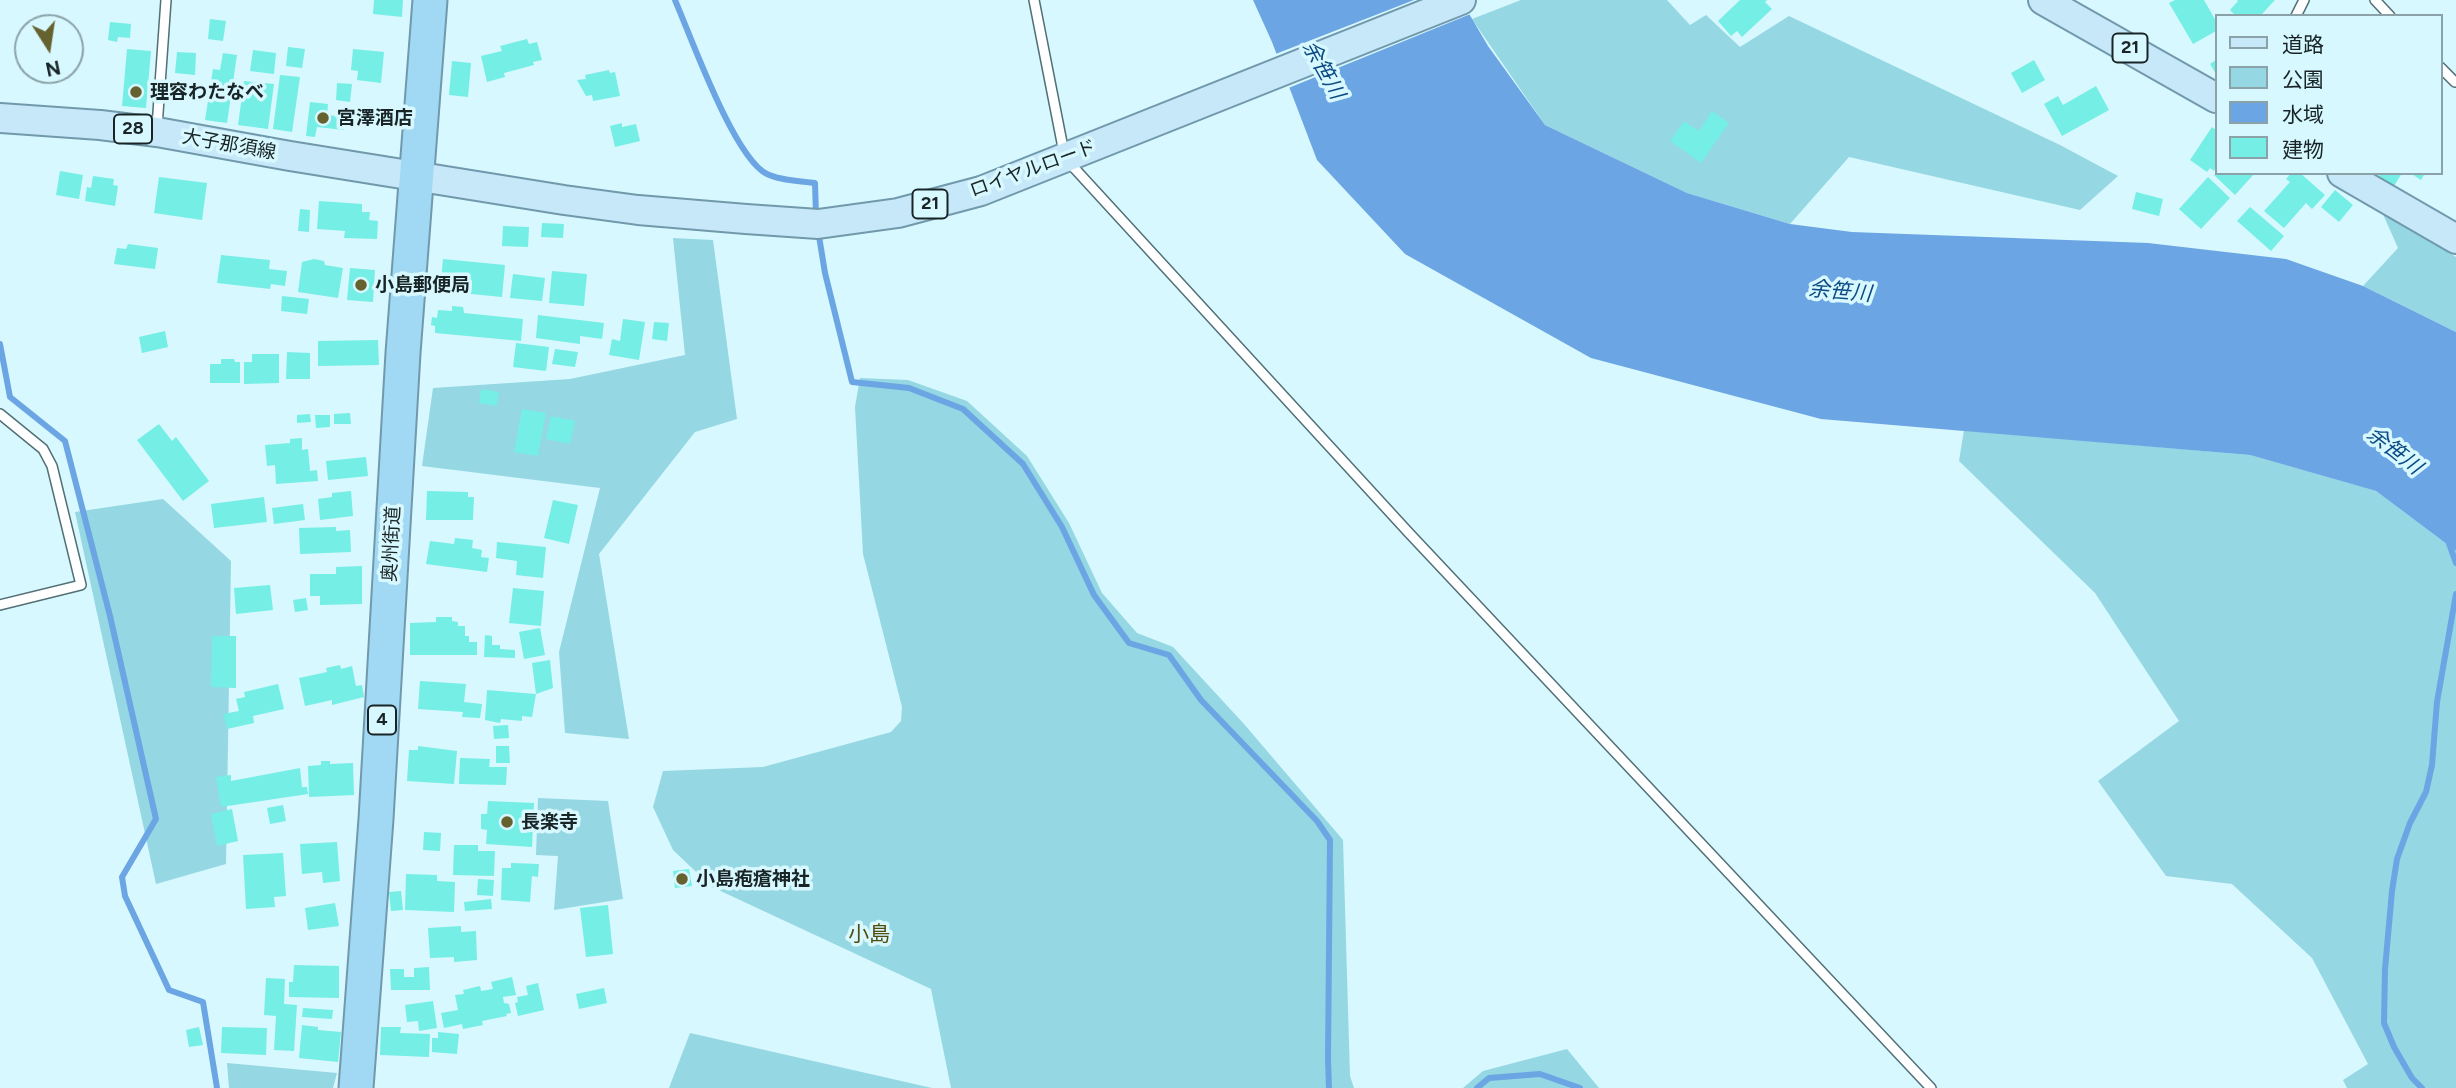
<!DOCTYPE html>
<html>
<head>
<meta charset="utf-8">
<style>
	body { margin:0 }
	#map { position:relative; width:2456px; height:1088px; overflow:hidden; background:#d7f8fe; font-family:Figtree,"Noto Sans JP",sans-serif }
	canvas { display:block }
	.legend { position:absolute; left:2215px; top:14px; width:228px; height:161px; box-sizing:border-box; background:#d7f8fe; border:2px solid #8ba3a8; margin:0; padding:9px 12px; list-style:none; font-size:21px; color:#182426 }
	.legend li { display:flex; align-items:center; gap:14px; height:35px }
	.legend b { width:35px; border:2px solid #8ba3a8 }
	.north { position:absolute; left:14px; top:14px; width:70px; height:70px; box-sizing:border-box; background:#d7f8fe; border:2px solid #8ba3a8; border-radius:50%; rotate:168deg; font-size:19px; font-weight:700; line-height:28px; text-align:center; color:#182426 }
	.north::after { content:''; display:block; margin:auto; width:24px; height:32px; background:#66622f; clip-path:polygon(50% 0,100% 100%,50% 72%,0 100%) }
</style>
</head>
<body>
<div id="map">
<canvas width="2456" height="1088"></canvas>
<ul class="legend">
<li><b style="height:9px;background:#c7e8f8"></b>道路</li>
<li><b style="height:19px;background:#95d7e2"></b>公園</li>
<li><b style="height:19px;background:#6ca5e4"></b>水域</li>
<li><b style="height:19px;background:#75eee5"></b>建物</li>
</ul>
<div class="north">N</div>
</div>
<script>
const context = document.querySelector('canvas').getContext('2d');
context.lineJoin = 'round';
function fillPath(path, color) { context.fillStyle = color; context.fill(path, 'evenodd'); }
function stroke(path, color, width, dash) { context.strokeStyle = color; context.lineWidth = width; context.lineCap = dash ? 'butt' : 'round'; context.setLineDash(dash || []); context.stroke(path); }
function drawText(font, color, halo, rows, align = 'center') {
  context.font = font + ' Figtree,"Noto Sans JP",sans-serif'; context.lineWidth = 7; context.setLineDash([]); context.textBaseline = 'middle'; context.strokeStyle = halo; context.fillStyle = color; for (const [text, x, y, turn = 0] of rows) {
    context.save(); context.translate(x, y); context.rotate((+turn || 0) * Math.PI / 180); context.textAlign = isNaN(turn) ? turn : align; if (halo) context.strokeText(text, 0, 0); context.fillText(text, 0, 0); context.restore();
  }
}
const green = new Path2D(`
	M1521,0H1667L1690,25L1706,15L1740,47L1789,16L2060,145L2118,176L2080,210L1849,157L1790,224L1687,193L1545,125L1472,19Z
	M2382,212L2456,257V332L2363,286L2398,248Z
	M673,238L713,240L737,419L695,432L599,554L629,739L565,733L559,652L600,488L422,466L433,388L570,379L685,355Z
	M860,378L908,380L967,401L1027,456L1069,523L1102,593L1137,633L1173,647L1244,724L1343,840L1350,1076L1354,1088H951L931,989L712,887L673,850L653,807L663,771L763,767L891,732L901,721L902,707L863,554L855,407Z
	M1964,430L2250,455L2376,491L2456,551V1088H2347L2343,1080L2368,1064L2312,958L2232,884L2166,876L2098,781L2179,721L2095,593L1959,461Z
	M163,499L231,561L226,864L156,884L75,512Z
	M538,798L608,801L623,899L554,910L558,856L536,855Z
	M690,1033L932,1088H669Z
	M1567,1049L1599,1088H1463L1483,1071Z
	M227,1063L337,1073L333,1088H229Z`);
const water = new Path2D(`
	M1253,0H1461L1488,46L1545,125L1687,193L1790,224L1852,232L2148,243L2286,259L2363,286L2456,332V551L2376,491L2250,455L1821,419L1591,358L1405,254L1317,160L1272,42Z`);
const pier = new Path2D(`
	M1414,0H1465L1473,13L1286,89L1273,55Z`);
const stream = new Path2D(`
	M675,0C691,37 734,158 767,174C781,181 801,181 815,183L816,215
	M818,230L825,273L852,382L909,388L963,409L1023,464L1062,527L1094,595L1129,643L1169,655L1201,700L1317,821L1330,840L1328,1059L1329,1088
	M0,344L10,397L65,441L110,616L156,819L122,877L125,896L169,990L203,1002L217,1088
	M2447,538L2456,563
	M1477,1088L1489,1078L1540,1074L1580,1088
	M2422,1088L2412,1078L2394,1047L2384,1023L2385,969L2392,891L2397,859L2410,823L2426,792L2432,765L2437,702L2456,594`);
const building = new Path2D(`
	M374,0H403L402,17L373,14Z
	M1740,0H1767L1765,2L1772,9L1742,37L1737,31L1731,36L1718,21Z
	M2175,0H2204L2216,21V31L2193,44L2169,3Z
	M2237,0H2275L2262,14L2263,16H2236L2230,10L2238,1Z
	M210,19L226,21L223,41L208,39Z
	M110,22L131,24L130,38L118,37L117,42L108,40Z
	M527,39L529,44L537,42L542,60L533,62L534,65L504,73L505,77L487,82L481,56L502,51L500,46Z
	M288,47L305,49L302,68L286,66Z
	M127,49L151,51L146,108L122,106Z
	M353,49L384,52L381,83L357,80L358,71L351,70Z
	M253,50L276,53L274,74L250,71Z
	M177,52L196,53L195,75L175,73Z
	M223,53L237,55L227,123L205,120L213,69L220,70Z
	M2034,60L2045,80L2022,93L2011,73Z
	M2216,60V74L2210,64Z
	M452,61L471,63L468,97L449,95Z
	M609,70L610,73L615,72L620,96L593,101L592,95L586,96L577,80L586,79L585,75Z
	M280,75L300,77L292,132L273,129Z
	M244,81L274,84L268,129L238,125Z
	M337,83L352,84L350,102L336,100Z
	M2096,86L2109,110L2062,136L2044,104L2058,96L2063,105Z
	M310,102L328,104L327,115L346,117L344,130L317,127L315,137L306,136Z
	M1712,111L1729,123L1701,163L1670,141L1684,121L1699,131Z
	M622,123V127L636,124L640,141L615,147L610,126Z
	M2212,127L2216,130V167L2214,171L2210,168L2207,172L2190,160Z
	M60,171L83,175L79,199L56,195Z
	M2216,173H2255L2235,195L2214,175Z
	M2291,173H2300L2325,195L2312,209L2306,203L2284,228L2264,211L2290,182L2286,179Z
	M2381,173H2402L2394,186L2379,176Z
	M2410,173H2425L2421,180Z
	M93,176L114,179L113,185L118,186L115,206L85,201L87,187L91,188Z
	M159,177L207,183L202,220L154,213Z
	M2208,177L2230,198L2201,229L2179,209Z
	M2335,190L2353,205L2339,222L2321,207Z
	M2136,192L2163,199L2159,216L2132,209Z
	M319,201L362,204V212H370L369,220L378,221L377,239L344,238L345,231L317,229Z
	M2250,207L2284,236L2271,251L2237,221Z
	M300,209L310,210L309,232L298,231Z
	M542,223L564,224L563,238L541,237Z
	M503,226L529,227L528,247L502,246Z
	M128,244L158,248L155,269L114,264L117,248L126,249Z
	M221,255L270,260L269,269L287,271L285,286L271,284L270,289L217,283Z
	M314,259L324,261L325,265L343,268L338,298L298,292L302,262Z
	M443,259L505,265L502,297L440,291Z
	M350,268L375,270L373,302L347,300Z
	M552,271L587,274L584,306L549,303Z
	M513,274L545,278L542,301L510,298Z
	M282,296L309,299L307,314L281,311Z
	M452,306L463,307L464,313L523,319L521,341L435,333V326L431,325L432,317L437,318L438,310L452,311Z
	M538,315L604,323L602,339L580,336V344L536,338Z
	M623,319L645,322L639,360L609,355L612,339L620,341Z
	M654,322L669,323L667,341L652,339Z
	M165,331L168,347L142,353L139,337Z
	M378,340L379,365L318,366V341Z
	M516,343L549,347L546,371L513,367Z
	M555,349L578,352L575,367L552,364Z
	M287,352L310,353V379H286Z
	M252,354H279V383L244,384V362H252Z
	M221,359H234L235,362H240V383H210V364H221Z
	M481,389L499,392L497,406L479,403Z
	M522,409L546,413L538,456L514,452Z
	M350,413L351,424H334V414Z
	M310,414L311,422L297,423V415Z
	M315,415H330V427L316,428Z
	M551,416L575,421L570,444L546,439Z
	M159,424L172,441L176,437L209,481L183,501L137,440Z
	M302,438V450L308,449L310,471L317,470L318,481L276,484L275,465L267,466L265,445L290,443V439Z
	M366,457L368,476L328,480L326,461Z
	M351,491L353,516L320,520L318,499L332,497V493Z
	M427,491L468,492V497H474L473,520H426Z
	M264,497L267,522L214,528L211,504Z
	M553,500L578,505L569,544L544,538Z
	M303,504L305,520L274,524L272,508Z
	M336,527V531L350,530L351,552L300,554L299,528Z
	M455,538L473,540L472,548L482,550L481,557L489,558L487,572L426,564L430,541L454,544Z
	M497,542L546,547L543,578L516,575L517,561L496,558Z
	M362,566V604L320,605V596H310V574H336V567Z
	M270,585L273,610L236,614L234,588Z
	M513,588L544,591L541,626L509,623Z
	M306,598L308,610L295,612L293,600Z
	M436,617H452V621L458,622V626H465V636H469V642H477V655H410V623L436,622Z
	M540,628L545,655L524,659L519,632Z
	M485,635L492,636V645H500V649L515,650V658L484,657Z
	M212,636H236V688L211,687Z
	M550,660L553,688L536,694L532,663Z
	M340,665L341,669L352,666L356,686L362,685L364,697L332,705V700L305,706L299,678L327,672L326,668Z
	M420,681L466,684L464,702L482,704L480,718L462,717L463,712L418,709Z
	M278,684L284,709L253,716L254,723L227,729L223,714L239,711L236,699L245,697L244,692Z
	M487,690L536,694L532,717L522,716V721L501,719L500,723L485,720Z
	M508,725L509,738L494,739L493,726Z
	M418,746L457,751L454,784L407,781L409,750H418Z
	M496,746H509L510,763H496Z
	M460,758L490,759L489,767H507L506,785L459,784Z
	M321,761H330V764L353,763L354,795L309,797L308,766L321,765Z
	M300,768L302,787H307L308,794L221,807L216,777L231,775V781Z
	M488,801L534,803L532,847L486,844L487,830L481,829V814H487Z
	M283,805L286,821L270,824L267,808Z
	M232,809L238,841L217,846L211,814Z
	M424,832L441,833L440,851L423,850Z
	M337,842L340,881L323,883L322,872L302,874L300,844Z
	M454,845H478V851H495L494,876L453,875Z
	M283,853L286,896L274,897L275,907L246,909L243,855Z
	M511,863L539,864L538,877L532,876L530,902L501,900L502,868H511Z
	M689,869L692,886L675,888L673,871Z
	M406,874L437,875V881L455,882L454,912L405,910Z
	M478,879L494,880L493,896L477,895Z
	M401,891L403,910L391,911L389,892Z
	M491,899L492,909L465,911L464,902Z
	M335,903L339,926L308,930L305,908Z
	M608,905L613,954L586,957L580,908Z
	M461,926V932L476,931L477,960L454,962V957L430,958L428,928Z
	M294,965L339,966V998L289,997V982H293Z
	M429,967L430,990H391L390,969H404V977H414V968Z
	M512,977L516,995L503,997L504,1003L509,1004L511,1013L506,1014L507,1016L482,1021L483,1025L463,1029L462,1024L444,1028L441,1013L458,1010L455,995L464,994L463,990L480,986L481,991L493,989L491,982Z
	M266,978L285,979L284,1004L297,1005L294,1051L274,1050L276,1016L264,1015Z
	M538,983L544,1010L518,1016L515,1003L518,1002L517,997L528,995L526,986Z
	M604,988L607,1003L579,1009L576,994Z
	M433,1001L437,1028L419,1031L418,1021L407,1022L405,1005Z
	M303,1008L333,1010L332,1019L302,1017Z
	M302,1025L318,1027V1030L341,1032L338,1062L299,1058Z
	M199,1027L203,1045L189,1047L186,1030Z
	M222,1027L267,1028L266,1055L221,1053Z
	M381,1027H401L400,1033L430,1034L429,1057L380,1055Z
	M438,1032L459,1034L457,1054L432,1052V1038H438Z`);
const lane = new Path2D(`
	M1034,0L1065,158L1409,533L1931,1088
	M2375,0L2390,16
	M2296,16L2304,0
	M2440,67L2455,82
	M157,127L166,0
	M0,414L43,449L52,466L81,585L0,605`);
const primary = new Path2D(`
	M2043,0L2216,98
	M0,118L100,125L157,132L290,156L564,200L638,210L746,219L818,224L898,213L981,191L1461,0
	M2342,173L2456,239`);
const highway = new Path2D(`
	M356,1088L376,819L403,353L430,0`);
const markers = [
	[136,92,7,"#66622f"],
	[323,118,7,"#66622f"],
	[361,285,7,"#66622f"],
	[507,822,7,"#66622f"],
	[682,879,7,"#66622f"]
];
const shields = [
	[2130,48,35],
	[133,129,38],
	[930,204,35],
	[382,720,28]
];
const shieldNames = [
	["21",2130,48],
	["28",133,129],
	["21",930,204],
	["4",382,720]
];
const poiNames = [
	["理容わたなべ",150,92],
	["宮澤酒店",337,118],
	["小島郵便局",375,285],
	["長楽寺",521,822],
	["小島疱瘡神社",696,879]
];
const streetNames = [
	["大子那須線",229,145,10],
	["ロイヤルロード",1033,169,-20],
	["奥州街道",392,544,-87]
];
const waterNames = [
	["余笹川",1323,70,61],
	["余笹川",1840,292,5],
	["余笹川",2394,451,38]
];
const neighbourhoodNames = [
	["小島",869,935]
];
fillPath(green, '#95d7e2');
fillPath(water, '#6ca5e4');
fillPath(pier, '#d7f8fe');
stroke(stream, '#6ca5e4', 6);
fillPath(building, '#75eee5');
stroke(lane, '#527076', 12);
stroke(primary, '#7199ac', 32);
stroke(highway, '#7199ac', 37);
stroke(lane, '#fff', 9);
stroke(primary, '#c7e8f8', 28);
stroke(highway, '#a1d8f4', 33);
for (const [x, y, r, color] of markers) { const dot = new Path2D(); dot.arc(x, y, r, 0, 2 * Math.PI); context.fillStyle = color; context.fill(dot); stroke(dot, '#d7f8fe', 2.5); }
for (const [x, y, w] of shields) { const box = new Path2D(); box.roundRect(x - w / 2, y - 14.5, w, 29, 5); context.fillStyle = '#d7f8fe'; context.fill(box); stroke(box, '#182426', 2); }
drawText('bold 18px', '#182426', null, shieldNames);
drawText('bold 19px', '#182426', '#d7f8fe', poiNames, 'left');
drawText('19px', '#182426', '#d7f8fe', streetNames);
drawText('italic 21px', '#0b4a83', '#d7f8fe', waterNames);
drawText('21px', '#524d0e', '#d7f8fe', neighbourhoodNames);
</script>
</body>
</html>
